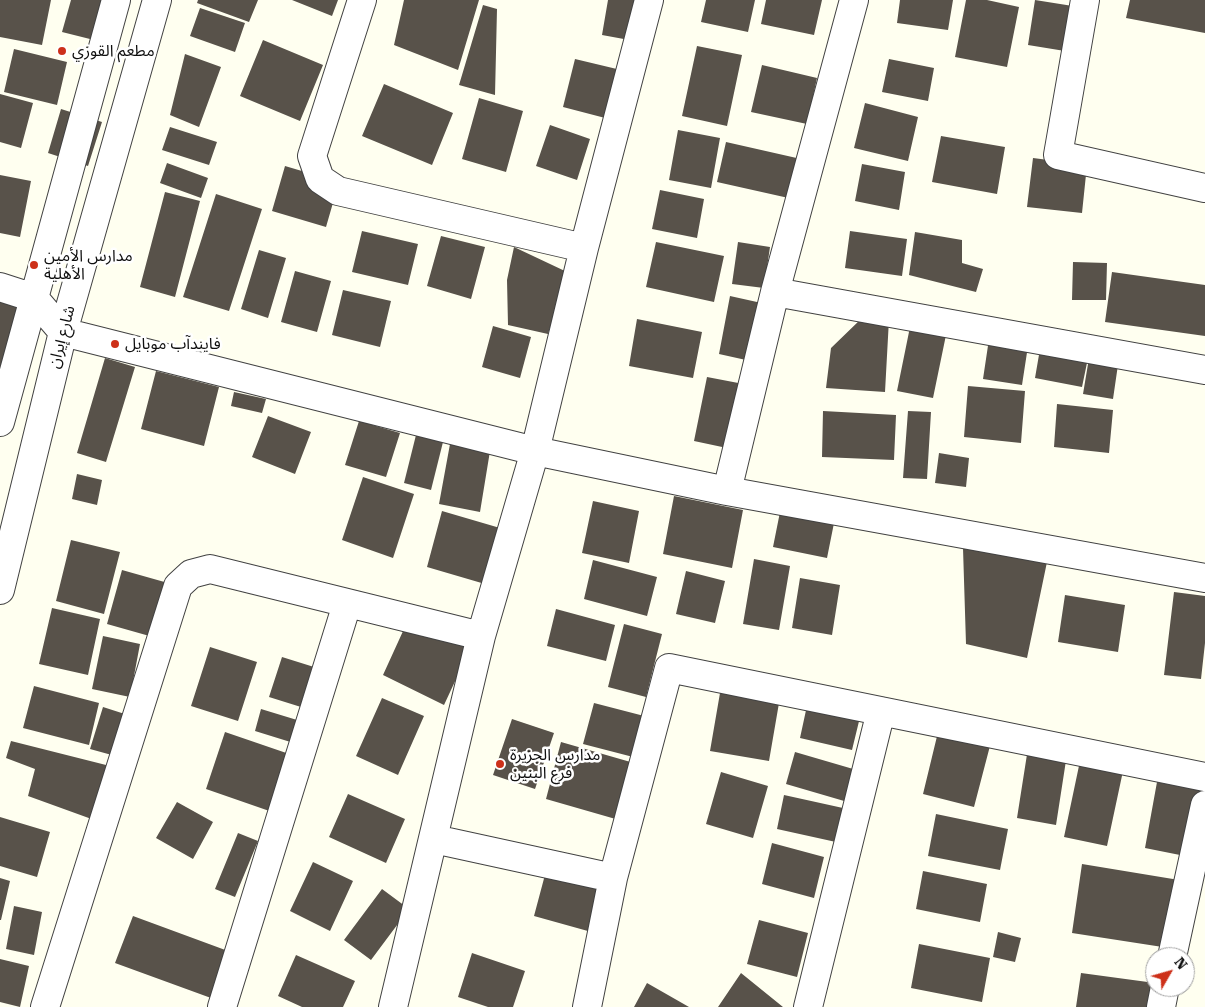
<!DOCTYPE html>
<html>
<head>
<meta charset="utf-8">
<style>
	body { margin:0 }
	#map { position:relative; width:1205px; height:1007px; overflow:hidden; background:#fffff0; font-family:"Roboto Serif",serif }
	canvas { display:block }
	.north { position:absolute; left:1145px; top:947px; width:50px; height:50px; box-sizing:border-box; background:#fff; border:1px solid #9f9f9f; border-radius:50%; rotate:52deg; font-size:14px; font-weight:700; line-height:20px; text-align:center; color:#0f0f0f }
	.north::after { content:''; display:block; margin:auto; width:18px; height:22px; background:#cd3019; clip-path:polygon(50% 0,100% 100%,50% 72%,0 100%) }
</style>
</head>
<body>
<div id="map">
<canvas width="1205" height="1007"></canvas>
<div class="north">N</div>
</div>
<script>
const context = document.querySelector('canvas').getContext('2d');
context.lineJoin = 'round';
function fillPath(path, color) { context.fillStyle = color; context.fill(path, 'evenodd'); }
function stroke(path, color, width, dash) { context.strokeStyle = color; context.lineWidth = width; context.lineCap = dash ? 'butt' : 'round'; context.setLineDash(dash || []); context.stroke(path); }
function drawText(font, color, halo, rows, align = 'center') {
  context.font = font + ' "Roboto Serif","Noto Sans Arabic",serif'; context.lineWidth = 5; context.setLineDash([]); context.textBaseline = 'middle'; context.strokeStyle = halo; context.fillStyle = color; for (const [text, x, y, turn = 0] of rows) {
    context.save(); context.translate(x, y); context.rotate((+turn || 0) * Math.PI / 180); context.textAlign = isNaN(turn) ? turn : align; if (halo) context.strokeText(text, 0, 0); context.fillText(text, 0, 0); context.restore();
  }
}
const building = new Path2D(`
	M0,0H51L42,45L0,37Z
	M71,0H125L114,45L62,32Z
	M198,0H258L249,22L197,3Z
	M292,0H338L332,16Z
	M404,0H479L458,70L394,45Z
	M608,0H642L651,44L602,35Z
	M706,0H755L748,32L701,22Z
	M766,0H822L814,35L761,24Z
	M900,0H953L948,30L897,23Z
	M966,0H987L1019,7L1007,67L955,57Z
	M1035,0L1079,7L1071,52L1028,45Z
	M1130,0H1205V33L1126,18Z
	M483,5L497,9L495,95L459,85Z
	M200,8L245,23L235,52L190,36Z
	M263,40L323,65L300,121L240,96Z
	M697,46L742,55L727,126L682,116Z
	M14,49L67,62L57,105L4,92Z
	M185,54L221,67L199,127L170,115Z
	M575,59L621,70L609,119L563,107Z
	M889,59L934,68L928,101L882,92Z
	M762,65L817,78L807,124L751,112Z
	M384,84L453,113L432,165L362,136Z
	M0,94L33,103L21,148L0,142Z
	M479,98L523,111L506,172L462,159Z
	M865,103L918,117L908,161L854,148Z
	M61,109L102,122L88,166L48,153Z
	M550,125L590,139L577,180L536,166Z
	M170,127L217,142L209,165L162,150Z
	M678,130L720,138L711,188L669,180Z
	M941,136L1005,147L997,194L932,182Z
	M726,142L801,159L793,199L717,182Z
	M1033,158L1087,165L1082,213L1027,207Z
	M167,163L208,178L201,198L160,183Z
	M862,164L905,172L899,210L855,201Z
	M285,166L339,182L326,227L272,211Z
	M0,175L31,181L20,237L0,233Z
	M660,190L704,199L697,238L652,229Z
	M165,192L200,201L175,297L140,287Z
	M216,194L262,209L229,311L183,297Z
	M362,231L418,244L408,285L352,272Z
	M850,231L907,239L902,276L845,268Z
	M915,232L962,240V263L983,269L976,292L909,275Z
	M441,236L485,247L471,299L427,286Z
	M656,242L724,256L714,302L646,287Z
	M738,242L770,247L764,288L732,284Z
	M514,247L567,272L548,334L508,325L507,280Z
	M259,250L286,258L268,318L241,309Z
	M1073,262L1107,263L1106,300H1072Z
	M295,271L331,281L317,332L281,322Z
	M1112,272L1205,285V336L1105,322Z
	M0,282L48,297L24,373L0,365Z
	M343,290L391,301L380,347L332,335Z
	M730,296L766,304L755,362L719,354Z
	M924,304L946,335L933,398L897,391L910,327L909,313Z
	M637,319L702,332L693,378L629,366Z
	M861,319H889L885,392L826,388L831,348Z
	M493,326L531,337L520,378L482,367Z
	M989,339L1028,346L1022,385L983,379Z
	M1091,346L1120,351L1113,399L1083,394Z
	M1040,349L1088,358L1082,387L1035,378Z
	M105,358L135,367L106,462L77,453Z
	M156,371L219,387L204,446L141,429Z
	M707,377L754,386L741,451L694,441Z
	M968,386L1025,391L1021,443L964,437Z
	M234,392L266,399L262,413L231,406Z
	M1057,404L1113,410L1109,453L1054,447Z
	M823,411L896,415L894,460L822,457Z
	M908,411L931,412L927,479L903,478Z
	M268,416L311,432L295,474L252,457Z
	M359,421L400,433L386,477L345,465Z
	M416,435L443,442L431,490L404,483Z
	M450,444L490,451L480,512L439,504Z
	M939,453L969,458L966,487L935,483Z
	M77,474L102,480L97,505L72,499Z
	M363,477L414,494L393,558L342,540Z
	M674,496L743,510L732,568L663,554Z
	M593,501L639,511L629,563L582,553Z
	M781,507L835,518L827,558L773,547Z
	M442,511L500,528L485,584L427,567Z
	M71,540L120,552L104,614L56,601Z
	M963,548L1047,562L1027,658L966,644Z
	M754,559L790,566L779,630L743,624Z
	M593,560L657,577L647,616L584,599Z
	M122,570L168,583L153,637L107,624Z
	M686,571L725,581L715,623L676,614Z
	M800,578L840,585L832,635L792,628Z
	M1174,592L1205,596V643L1201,679L1164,675Z
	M1065,595L1125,605L1118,652L1058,642Z
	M52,608L100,619L88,675L39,664Z
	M556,609L615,625L606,661L547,646Z
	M409,618L471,647L444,705L383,675Z
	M624,624L662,634L646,697L608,687Z
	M103,636L140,644L130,697L92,689Z
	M210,647L257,662L238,721L191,706Z
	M282,657L330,672L317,712L269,697Z
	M34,686L99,703L89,745L23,728Z
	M720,693L779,703L769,761L710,751Z
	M382,698L424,716L398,775L356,756Z
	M808,701L861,713L852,750L800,738Z
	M594,703L648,717L637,758L583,744Z
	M103,707L131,716L119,757L90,749Z
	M261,709L320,727L313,749L255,731Z
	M512,719L554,733L535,789L493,775Z
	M939,728L991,742L974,807L923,794Z
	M225,732L298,757L278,814L206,789Z
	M11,741L110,766L97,821L28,796L35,769L6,758Z
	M561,742L634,763L619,820L546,799Z
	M1028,748L1067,754L1056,825L1017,818Z
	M795,752L860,771L851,803L786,784Z
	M1080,761L1123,771L1107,846L1064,837Z
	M721,772L768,786L753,838L706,824Z
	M1157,782L1202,791L1190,857L1145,848Z
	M348,794L405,819L386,863L329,837Z
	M784,795L852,810L845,844L777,829Z
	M177,802L213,822L193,859L156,838Z
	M936,814L1008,829L1000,870L928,856Z
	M0,817L50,832L37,877L0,866Z
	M238,833L258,841L235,897L215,889Z
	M772,843L824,857L814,898L762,884Z
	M313,862L353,881L330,931L290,911Z
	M1082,864L1179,880L1169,948L1072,933Z
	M546,871L608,887L595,933L534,916Z
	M923,871L987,884L980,922L916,909Z
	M0,878L10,881L1,920H0Z
	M382,889L409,909L371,960L344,940Z
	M14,906L42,912L34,955L6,949Z
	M133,916L228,951L211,998L115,963Z
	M759,920L808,933L797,977L747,964Z
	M998,932L1021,938L1015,962L993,957Z
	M919,944L990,958L982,1002L911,988Z
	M472,953L525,971L513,1007H488L458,997Z
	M296,955L355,981L343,1007H302L278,996Z
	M0,959L29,966L20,1007L0,1002Z
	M741,973L783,1007H718Z
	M1081,973L1155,983L1153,1007H1076Z
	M647,983L689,1007H634Z`);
const minor = new Path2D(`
	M362,0L312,156L320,179L338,191L584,248
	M1085,0L1058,155L1205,188
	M0,287L34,298L63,332L535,451L727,491L1205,578
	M775,292L1205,370
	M0,422L116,0
	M727,491L775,292L854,0
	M0,590L63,332L157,0
	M434,839L613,878
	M1172,957L1205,805
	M45,1007L178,586L191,574L210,569L481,636
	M222,1007L347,604
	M393,1007L481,636L535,451L584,248L649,0
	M587,1007L613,878L669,668L1205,777
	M808,1007L881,711
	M1161,1007L1165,987`);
const markers = [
	[62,51,5,"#cd3019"],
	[34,265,5,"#cd3019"],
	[115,344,5,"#cd3019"],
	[500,764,5,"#cd3019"]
];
const poiNames = [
	["مطعم القوزي",72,51],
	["مدارس الأمين",44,256],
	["الأهلية",44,274],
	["فايندآب موبايل",125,344],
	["مدارس الجزيرة",510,755],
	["فرع البنين",510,773]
];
const streetNames = [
	["شارع إيران",62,337,-75]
];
fillPath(building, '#58524a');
stroke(minor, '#424242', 30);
stroke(minor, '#fff', 28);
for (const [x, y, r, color] of markers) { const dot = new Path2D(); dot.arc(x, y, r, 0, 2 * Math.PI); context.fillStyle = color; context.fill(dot); stroke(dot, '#fff', 2); }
drawText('16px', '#0f0f0f', '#fff', poiNames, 'left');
drawText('16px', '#0f0f0f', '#fff', streetNames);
</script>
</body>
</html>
